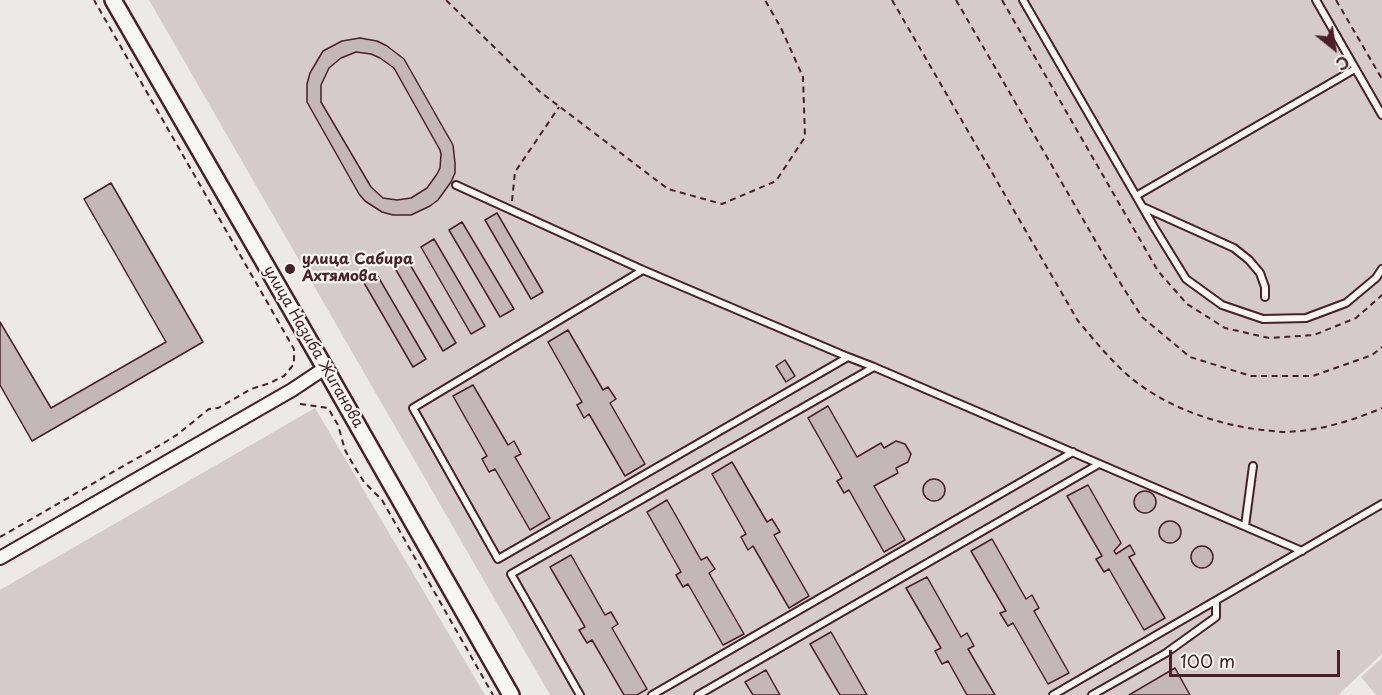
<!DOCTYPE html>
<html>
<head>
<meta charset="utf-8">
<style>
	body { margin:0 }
	#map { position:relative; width:1382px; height:695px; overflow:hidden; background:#ece9e6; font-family:"Playpen Sans",sans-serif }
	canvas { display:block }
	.north { position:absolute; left:1304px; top:18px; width:60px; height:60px; -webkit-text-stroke:4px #f6f6f2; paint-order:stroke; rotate:150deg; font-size:16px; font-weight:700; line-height:24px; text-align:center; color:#4a1f2b }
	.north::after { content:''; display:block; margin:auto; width:21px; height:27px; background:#4a1f2b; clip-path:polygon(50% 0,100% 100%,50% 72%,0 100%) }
	.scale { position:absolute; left:1169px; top:650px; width:171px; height:27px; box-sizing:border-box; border:3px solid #4a1f2b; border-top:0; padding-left:8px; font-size:18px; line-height:21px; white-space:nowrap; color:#4a1f2b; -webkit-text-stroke:4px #f6f6f2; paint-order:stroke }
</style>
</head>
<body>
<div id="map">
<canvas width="1382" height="695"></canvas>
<div class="north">С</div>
<div class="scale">100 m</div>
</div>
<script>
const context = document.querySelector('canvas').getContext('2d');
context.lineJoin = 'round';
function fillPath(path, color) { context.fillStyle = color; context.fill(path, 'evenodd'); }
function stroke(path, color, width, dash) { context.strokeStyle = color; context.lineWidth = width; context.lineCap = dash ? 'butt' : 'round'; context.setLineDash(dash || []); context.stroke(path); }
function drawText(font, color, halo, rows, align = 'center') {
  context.font = font + ' "Playpen Sans",sans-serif'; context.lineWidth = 4.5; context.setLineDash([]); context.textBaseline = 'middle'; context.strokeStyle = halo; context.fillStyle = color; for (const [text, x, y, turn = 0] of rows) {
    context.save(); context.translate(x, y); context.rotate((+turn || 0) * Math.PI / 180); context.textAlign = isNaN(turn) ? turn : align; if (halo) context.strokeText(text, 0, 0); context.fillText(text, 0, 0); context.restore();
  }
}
const green = new Path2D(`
	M149,0H1382V654L1338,695H550Z
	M315,408L485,695H0V590Z
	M1382,658V695H1376L1361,677Z`);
const building = new Path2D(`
	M360,38L377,41L387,46L404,59L453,145L455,163V173L451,182L438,200L430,206L411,215H393L382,212L365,201L359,194L307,102V84L310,73L323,51L342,41ZM356,52L371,54L380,58L394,68L440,150L441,154L440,168L437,174L427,188L411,198L397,200L383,198L371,187L321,102V85L329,68L341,58Z
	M111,183L203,342L32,441L0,385V322L51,408L166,342L84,199Z
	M497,213L543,292L531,299L485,220Z
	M462,222L514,309L500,317L449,230Z
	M434,239L485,326L471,334L421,247Z
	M405,256L456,343L443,351L392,263Z
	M376,273L426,359L413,367L363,281Z
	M568,330L603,390L608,387L616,399L610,403L645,464L625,476L589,414L584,418L577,405L582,402L548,342Z
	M785,360L795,376L786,382L776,366Z
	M473,385L508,445L514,441L521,454L515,457L550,518L530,530L495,469L489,472L482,459L487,456L453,396Z
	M828,406L857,457L881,443L884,448L896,441L905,444L911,454L908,462L896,468L898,473L874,486L905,540L884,552L849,490L844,493L837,481L842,478L808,418Z
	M732,462L767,522L772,519L780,532L774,535L809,596L789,608L753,546L748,550L741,537L746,534L712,474Z
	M923 490a11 11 0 1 1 22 0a11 11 0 1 1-22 0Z
	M1088,485L1121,543L1114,551L1116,554L1130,545L1135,554L1129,557L1165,618L1144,630L1109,569L1104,572L1096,559L1102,556L1067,496Z
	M1134 502a11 11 0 1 1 22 0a11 11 0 1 1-22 0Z
	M667,500L701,560L707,557L715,569L709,573L744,634L723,645L688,584L683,587L676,575L681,572L647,512Z
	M1159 532a11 11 0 1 1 22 0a11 11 0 1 1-22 0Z
	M992,539L1026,599L1032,595L1039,608L1034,611L1069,673L1048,684L1013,623L1008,626L1000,613L1006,611L971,551Z
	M1191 557a11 11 0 1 1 22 0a11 11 0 1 1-22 0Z
	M571,555L605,615L611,612L618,624L612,628L647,689L637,695H624L592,640L587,643L579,630L585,627L550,567Z
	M927,577L961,637L967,633L974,646L968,649L995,695H967L948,661L942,664L935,651L941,648L906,588Z
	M831,632L867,695H840L810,644Z
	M1175,668L1190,695H1129Z
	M766,670L780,695H753L745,682Z`);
const path = new Path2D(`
	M446,0L539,91L668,189L722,204L776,181L805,137L803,77L781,28L765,0
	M892,0L1078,321C1095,341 1111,361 1131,378C1168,408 1215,424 1262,430C1269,430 1277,432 1285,432C1318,431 1352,421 1382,408
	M956,0L1117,278L1142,317L1190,357L1251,376H1313L1372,355L1382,347
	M1002,0L1158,271L1187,304L1225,328L1269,338L1314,335L1356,318L1382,295
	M1336,0L1382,79
	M512,201L515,172L559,107
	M300,404L328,408L338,425L345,450L354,466L364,482L382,500L493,695
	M0,537L167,441L178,434L209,409L218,408L251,389L270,383L284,376L294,364V349L94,0`);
const service = new Path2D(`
	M1023,0L1154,227L1186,279L1222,305L1263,319L1306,318L1346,303L1376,278L1382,269
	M1316,0L1382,115
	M456,185L643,270L848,357L874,367L1302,551
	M1136,196L1355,69
	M1143,207L1234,248L1249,260L1260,273L1265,287V297
	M643,270L413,408L498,559L848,357
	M1245,526L1253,466
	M580,695L511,574L874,367
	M652,695L1073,452
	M698,695L1099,464
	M1053,695L1382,504
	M1092,695L1166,653L1216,617V602`);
const minor = new Path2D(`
	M0,558L292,390L325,368`);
const tertiary = new Path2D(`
	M113,0L325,368L511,695`);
const markers = [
	[290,269,6,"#4a1f2b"]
];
const poiNames = [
	["улица Сабира",302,260],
	["Ахтямова",302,277]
];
const streetNames = [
	["улица Назиба Жиганова",313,347,60]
];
fillPath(green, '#d4cbca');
fillPath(building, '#c4b7b7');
stroke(building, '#4a1f2b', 1.5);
stroke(service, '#4a1f2b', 10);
stroke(minor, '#4a1f2b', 16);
stroke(tertiary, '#4a1f2b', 20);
stroke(path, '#4a1f2b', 2, [6, 4.5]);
stroke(service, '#f6f6f2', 6);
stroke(minor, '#f6f6f2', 12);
stroke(tertiary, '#f6f6f2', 15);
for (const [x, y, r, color] of markers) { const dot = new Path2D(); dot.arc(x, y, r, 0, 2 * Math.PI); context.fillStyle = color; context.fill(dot); stroke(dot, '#f6f6f2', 2); }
drawText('bold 15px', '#4a1f2b', '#f6f6f2', poiNames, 'left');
drawText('15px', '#4a1f2b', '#f6f6f2', streetNames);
</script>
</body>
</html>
